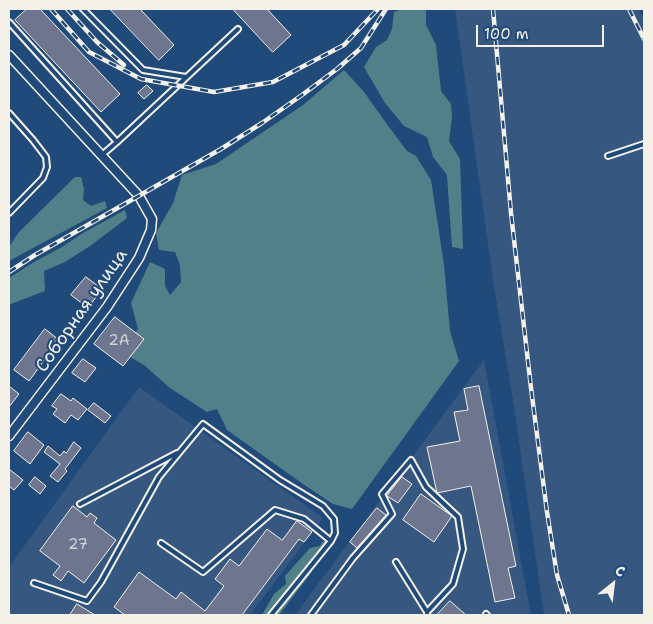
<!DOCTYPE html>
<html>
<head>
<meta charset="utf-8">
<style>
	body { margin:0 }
	#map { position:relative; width:653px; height:624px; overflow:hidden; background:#1f4a7a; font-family:"Shantell Sans",sans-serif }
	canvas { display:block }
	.frame { position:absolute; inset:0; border:10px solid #f4f1e8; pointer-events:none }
	.north { position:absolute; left:588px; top:559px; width:50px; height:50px; -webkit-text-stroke:4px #1f4a7a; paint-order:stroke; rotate:29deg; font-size:14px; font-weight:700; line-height:20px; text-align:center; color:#f4f1e8 }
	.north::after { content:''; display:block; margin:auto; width:18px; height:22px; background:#f4f1e8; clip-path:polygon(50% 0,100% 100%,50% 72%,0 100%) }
	.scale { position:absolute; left:476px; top:25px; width:128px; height:22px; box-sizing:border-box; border:2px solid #f4f1e8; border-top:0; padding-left:6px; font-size:15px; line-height:18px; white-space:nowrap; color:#f4f1e8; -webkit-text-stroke:4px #1f4a7a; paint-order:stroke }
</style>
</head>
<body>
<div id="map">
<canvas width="653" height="624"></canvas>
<div class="frame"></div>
<div class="north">С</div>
<div class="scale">100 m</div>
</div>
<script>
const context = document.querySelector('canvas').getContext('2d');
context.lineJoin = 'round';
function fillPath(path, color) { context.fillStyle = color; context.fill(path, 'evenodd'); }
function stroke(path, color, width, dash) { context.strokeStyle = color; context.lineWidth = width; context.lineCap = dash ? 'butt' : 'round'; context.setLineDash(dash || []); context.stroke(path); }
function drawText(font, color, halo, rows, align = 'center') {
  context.font = font + ' "Shantell Sans",sans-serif'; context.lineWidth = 4; context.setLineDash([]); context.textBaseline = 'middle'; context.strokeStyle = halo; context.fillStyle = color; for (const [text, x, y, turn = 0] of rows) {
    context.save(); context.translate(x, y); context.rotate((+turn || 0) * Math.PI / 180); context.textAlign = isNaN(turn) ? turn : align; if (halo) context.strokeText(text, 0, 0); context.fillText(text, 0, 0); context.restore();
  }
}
const built = new Path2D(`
	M455,9H639L644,20V615H544L514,406L493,280Z
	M484,360L531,615H295Z
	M139,387L323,518L250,615H9V567Z`);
const green = new Path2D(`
	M402,9H426V25L436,45L441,91L451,104L452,117L449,141L460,159L463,249L452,247L447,175L433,157L427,137L404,126L385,103L364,67L376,47L387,40L392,29L394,12Z
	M344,70L364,92L389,127L407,151L416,156L431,180L444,265L450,331L459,361L352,509L333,504L303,484L227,430L217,409L207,412L170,388L144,365L130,357L128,343L138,329L131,303L150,262L165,269V286L170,295L181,282L180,265L175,252L159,250L156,233L173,203L182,175L216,164L303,105Z
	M75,177H81L84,189L83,200L91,206L105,201L107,208L9,261V247L19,232Z
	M125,210L127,218L90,246L65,262L44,271L45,291L11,304L9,306V278L34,262L62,247L83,233Z
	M328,540L327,551L316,561L311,573L279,615H262L274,594L286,584L285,576L310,548L320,546L322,542Z`);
const building = new Path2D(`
	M27,9H40L120,94L101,112L15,20Z
	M110,9H140L174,45L159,60Z
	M233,9H267L291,35L273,52Z
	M147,85L153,91L144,99L138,93Z
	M86,277L102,289L88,308L71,295Z
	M115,317L144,339L123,366L94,344Z
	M45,329L59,340L29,381L14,370Z
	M83,359L96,368L85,382L72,373Z
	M9,386L19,394L9,407Z
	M479,386L516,566L508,568L515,598L495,602L471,486L437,493L427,447L460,441L454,412L468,410L464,389Z
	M61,394L71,401L73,398L87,409L78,420L71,415L65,423L53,414L57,409L52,406Z
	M94,403L111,416L105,423L88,410Z
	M28,432L44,445L30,464L14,451Z
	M74,442L81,448L65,469L67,471L58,482L50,476L60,464L44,452L48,446L60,456L64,451L66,453Z
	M9,469L23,480L14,490L9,486Z
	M35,477L46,486L40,494L29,485Z
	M402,477L412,484L398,503L387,496Z
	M421,494L452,516L434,542L403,520Z
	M73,506L87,517L90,513L97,518L94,523L116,540L84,583L68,571L61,581L53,575L60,566L40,551Z
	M377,508L386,515L357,548L350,542Z
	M297,521L312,532L304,542L299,539L242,615H125L114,607L139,572L176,599L181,592L205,611L224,586L215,579L230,559L239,566L267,529L282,540Z
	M450,601L466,615H437Z
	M77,604L95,615H70Z`);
const lane = new Path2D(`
	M83,9L143,70L186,77
	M9,22L117,142L238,29
	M9,113L33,140L46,157L47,167L43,178L9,213
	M102,155L117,142
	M608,156L644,144
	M80,504L177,453
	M161,543L203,572L275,510L304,519L331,541
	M396,562L427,612V615
	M34,583L87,601L101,582L159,477L203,424L280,480L323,506L334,519L335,533L331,541L271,615
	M486,614L487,615
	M311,615L353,558L392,514L382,494L411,460L426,487L458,517L463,549L453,584L427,612`);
const street = new Path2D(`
	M9,55L139,196L152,219L151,230L139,258L107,307L9,436`);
const rail = new Path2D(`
	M51,9L89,52L141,79L214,92L273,82L344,45L378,9
	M67,9L97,42L124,65
	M493,9L511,213L531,388L547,512L557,575L569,615
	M629,9L644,39
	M9,272L35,255L221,149L262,123L302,95L337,69L361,48L386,9`);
const numberNames = [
	["2А",119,341],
	["27",78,545]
];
const streetNames = [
	["Соборная улица",82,311,-55]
];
fillPath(built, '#365780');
fillPath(green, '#528089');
fillPath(building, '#6d758f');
stroke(building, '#f4f1e8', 1);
stroke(lane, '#f4f1e8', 8);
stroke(street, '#f4f1e8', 11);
stroke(lane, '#1f4a7a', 4);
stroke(street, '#1f4a7a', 8);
stroke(rail, '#f4f1e8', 4.5);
stroke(rail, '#1f4a7a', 2.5, [8]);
drawText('15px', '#d2d2d2', null, numberNames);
drawText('18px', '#f4f1e8', '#1f4a7a', streetNames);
</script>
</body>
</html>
